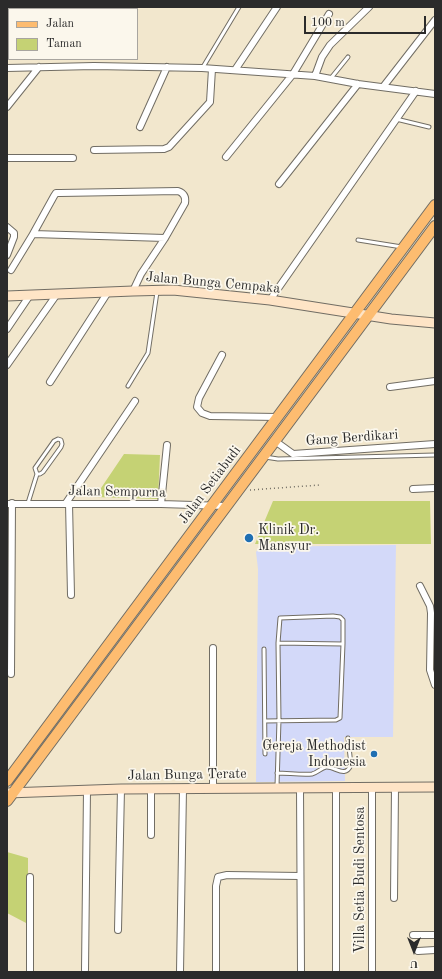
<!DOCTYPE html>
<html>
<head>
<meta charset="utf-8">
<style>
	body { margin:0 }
	#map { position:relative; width:442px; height:979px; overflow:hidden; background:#f2e7cd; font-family:"Old Standard TT",serif }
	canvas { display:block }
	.frame { position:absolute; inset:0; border:8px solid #2b2b2b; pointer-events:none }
	.legend { position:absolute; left:8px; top:8px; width:130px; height:52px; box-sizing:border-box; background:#fbf7ec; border:1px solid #a8a59f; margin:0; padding:5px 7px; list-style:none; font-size:12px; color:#2b2b2b }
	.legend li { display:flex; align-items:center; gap:8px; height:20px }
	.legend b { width:20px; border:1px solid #a8a59f }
	.north { position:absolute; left:394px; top:931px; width:40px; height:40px; -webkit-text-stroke:3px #fbf7ec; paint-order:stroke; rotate:180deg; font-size:11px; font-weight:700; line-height:16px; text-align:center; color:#2b2b2b }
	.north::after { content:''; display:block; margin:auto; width:14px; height:18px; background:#2b2b2b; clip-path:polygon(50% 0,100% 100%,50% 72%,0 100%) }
	.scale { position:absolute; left:304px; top:16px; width:122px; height:18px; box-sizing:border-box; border:2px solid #2b2b2b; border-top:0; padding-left:5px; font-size:12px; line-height:14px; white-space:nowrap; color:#2b2b2b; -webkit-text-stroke:3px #fbf7ec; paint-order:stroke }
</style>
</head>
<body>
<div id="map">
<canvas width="442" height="979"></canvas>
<div class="frame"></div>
<ul class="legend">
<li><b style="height:5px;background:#fdbc70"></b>Jalan</li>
<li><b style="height:11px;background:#c5d274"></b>Taman</li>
</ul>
<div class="north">U</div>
<div class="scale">100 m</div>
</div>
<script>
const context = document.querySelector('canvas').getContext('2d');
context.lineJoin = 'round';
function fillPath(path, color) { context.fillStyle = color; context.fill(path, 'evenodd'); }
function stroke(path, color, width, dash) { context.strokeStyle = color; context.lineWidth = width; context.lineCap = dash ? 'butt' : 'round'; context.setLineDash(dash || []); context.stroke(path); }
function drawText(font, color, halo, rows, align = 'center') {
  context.font = font + ' "Old Standard TT",serif'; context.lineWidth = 3.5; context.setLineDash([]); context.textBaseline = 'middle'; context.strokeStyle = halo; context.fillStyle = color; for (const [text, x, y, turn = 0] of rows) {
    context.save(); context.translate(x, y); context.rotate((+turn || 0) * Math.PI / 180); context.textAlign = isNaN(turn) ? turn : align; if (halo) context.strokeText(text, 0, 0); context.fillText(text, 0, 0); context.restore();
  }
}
const built = new Path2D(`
	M396,545L393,737H344L345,781L256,782L258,569L256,552L260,547Z`);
const green = new Path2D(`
	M124,454L160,455L158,499L95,497Z
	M273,501H430L431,544H255Z
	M7,852L28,858V924L7,913Z`);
const path = new Path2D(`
	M250,490L320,485`);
const lane = new Path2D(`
	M203,67L239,7
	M331,78L348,57
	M396,119L429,127
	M358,240L402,247
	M128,386L148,353L157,292
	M265,457L278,459L435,455
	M28,503L37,474L35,468L54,441L58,439L61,440L62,444L61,447L43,472L40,474H37
	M278,643L280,618L333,616L340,617L343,620V644
	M264,649L265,754
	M265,721L336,720L340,718L343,644L278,643L279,720L277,786
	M277,773C288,773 301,775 312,774C317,773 321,768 326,767C335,766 345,779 351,765L348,738`);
const street = new Path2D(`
	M7,68L94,66L202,68L315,76L358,84L435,94
	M235,70L277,7
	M315,76L322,57L330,45L369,7
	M383,87L435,20
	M7,107L39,67
	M140,127L167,67
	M94,150L164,149L169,147L210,102L212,69
	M226,157L293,74L329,14
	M7,158H73
	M279,184L358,84
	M7,227L14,233V237L7,255
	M11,270L33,234
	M133,291L141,274L165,238L185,203C186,197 184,193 178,191L60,193H56L54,196L33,234L165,238
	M270,300L416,91
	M7,329L30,295
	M222,355L199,398L197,407L202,413L210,416L278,417
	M7,365L57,294
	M50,382L108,292
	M390,387L435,381
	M275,441L293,454L435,444
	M413,489L435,488
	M66,503L135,401
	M69,503L71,595
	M7,504H161L226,506
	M161,504L167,445
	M420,586L430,606L431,613L430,670L435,685
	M213,648V789
	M11,674L12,503
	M372,787V972
	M300,788L301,972
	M151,789V835
	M30,877V972
	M394,898L395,787
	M118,930L121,789
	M413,935H435
	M418,951L435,950
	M85,970L87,790
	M180,972L183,789
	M216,972V886L218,877L227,875L300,876
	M336,972V788`);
const secondary = new Path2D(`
	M7,296L133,291L173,290L270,300L391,319L435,323
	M7,793L121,789L435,787`);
const primary = new Path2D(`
	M7,781L435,205
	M7,801L435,226`);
const markers = [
	[249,538,5,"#1f6fb2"],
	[374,754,4,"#1f6fb2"]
];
const streetNames = [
	["Jalan Bunga Cempaka",213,283,5],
	["Gang Berdikari",352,438,-4],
	["Jalan Setiabudi",210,485,-53],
	["Jalan Sempurna",117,492,1],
	["Jalan Bunga Terate",187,775,-1],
	["Villa Setia Budi Sentosa",360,880,-90]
];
const poiNames = [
	["Klinik Dr.",258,530],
	["Mansyur",258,546],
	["Gereja Methodist",366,746,"right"],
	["Indonesia",366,762,"right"]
];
fillPath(built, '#d3d9f9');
fillPath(green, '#c5d274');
stroke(lane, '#716d64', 5);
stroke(street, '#716d64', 8);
stroke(secondary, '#716d64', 11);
stroke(primary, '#716d64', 12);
stroke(path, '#716d64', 1.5, [1, 3]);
stroke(lane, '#fff', 3);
stroke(street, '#fff', 6);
stroke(secondary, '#fee4c6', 9);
stroke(primary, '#fdbc70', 10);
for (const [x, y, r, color] of markers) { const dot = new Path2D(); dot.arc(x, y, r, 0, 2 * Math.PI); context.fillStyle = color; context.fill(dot); stroke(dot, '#fbf7ec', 1.5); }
drawText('14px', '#2b2b2b', '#fbf7ec', streetNames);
drawText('14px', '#2b2b2b', '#fbf7ec', poiNames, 'left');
</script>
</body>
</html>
